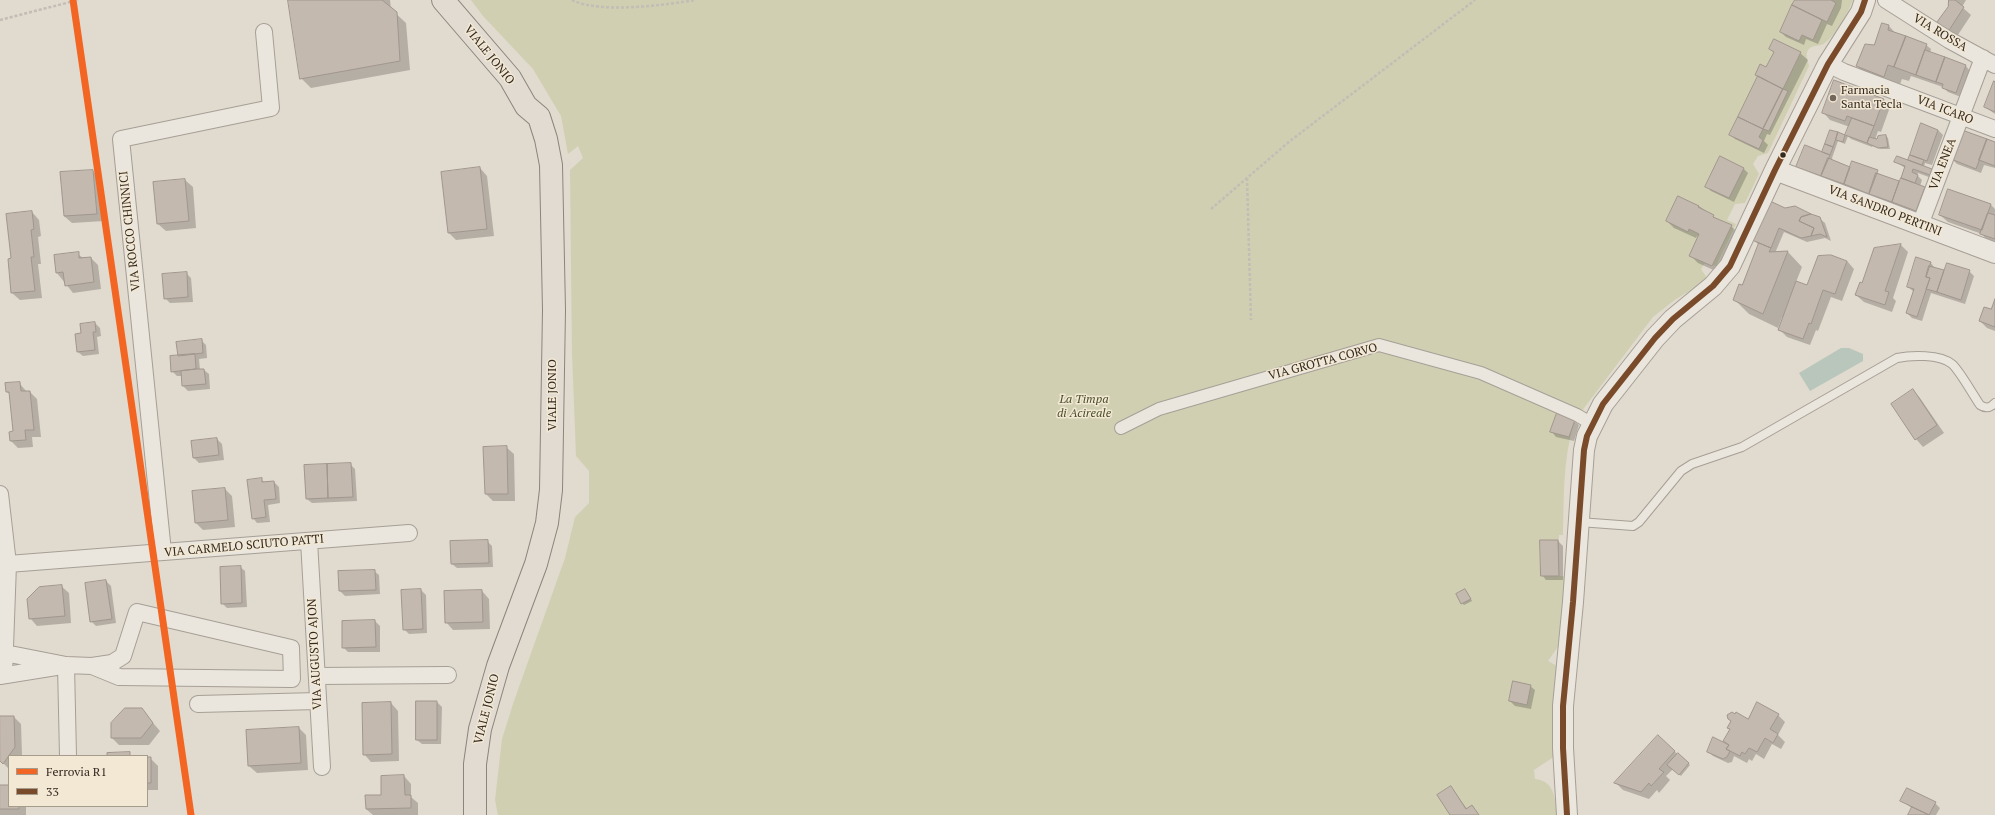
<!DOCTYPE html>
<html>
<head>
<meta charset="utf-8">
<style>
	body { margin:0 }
	#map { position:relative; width:1995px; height:815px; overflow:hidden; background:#e1dace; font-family:"PT Serif",serif }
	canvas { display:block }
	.legend { position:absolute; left:8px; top:755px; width:140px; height:52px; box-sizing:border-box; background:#f2e8d4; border:1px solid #a69c8c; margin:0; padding:5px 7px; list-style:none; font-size:12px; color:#342920 }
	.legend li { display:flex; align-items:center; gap:8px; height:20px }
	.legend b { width:20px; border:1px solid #a69c8c }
</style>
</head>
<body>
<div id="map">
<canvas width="1995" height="815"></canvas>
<ul class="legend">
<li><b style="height:5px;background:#f26522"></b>Ferrovia R1</li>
<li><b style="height:5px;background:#7a4b2a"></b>33</li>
</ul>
</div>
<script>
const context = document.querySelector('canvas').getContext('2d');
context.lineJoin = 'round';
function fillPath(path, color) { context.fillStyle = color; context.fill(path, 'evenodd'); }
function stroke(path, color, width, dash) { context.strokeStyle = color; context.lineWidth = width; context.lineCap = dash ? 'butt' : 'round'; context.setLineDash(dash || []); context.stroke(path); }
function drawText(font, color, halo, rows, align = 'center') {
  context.font = font + ' "PT Serif",serif'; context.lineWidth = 3; context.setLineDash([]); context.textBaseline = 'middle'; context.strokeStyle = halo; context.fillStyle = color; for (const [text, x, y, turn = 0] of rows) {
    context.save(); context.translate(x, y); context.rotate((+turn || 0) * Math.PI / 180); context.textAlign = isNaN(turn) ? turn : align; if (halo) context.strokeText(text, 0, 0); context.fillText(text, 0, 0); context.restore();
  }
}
const green = new Path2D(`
	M471,0H1853C1848,12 1836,35 1825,43C1820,47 1812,44 1808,50C1805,55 1808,61 1809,66L1768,153L1758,156L1753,164L1759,174L1745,203L1735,204L1727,220L1736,224L1716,266L1705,263L1701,269L1707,278L1703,283L1676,299L1653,317L1575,420C1563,457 1564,495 1563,535H1559V576H1564V607L1560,644L1548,661L1559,667L1555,756L1534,770L1535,779C1555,781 1555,799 1557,815H498L495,800L502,739L514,701L565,558L575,517L589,503V471L576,456L572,353L570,170L583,158L578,146L568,154L561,116L533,69L483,16Z`);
const water = new Path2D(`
	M1841,348H1849L1863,354V361L1810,391L1799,373Z`);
const shadow = new Path2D(`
	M289,0H390L391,9L406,23L410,70L311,88L301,78Z
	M1796,0H1842L1841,8L1832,26L1827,24L1818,44L1806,39L1804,45L1786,37L1781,32Z
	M1950,0H1966L1962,7L1971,15L1954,41L1943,33Z
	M1889,26L1896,34L1926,45L1931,49L1930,53L1966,66L1970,71L1961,97L1948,92L1943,87L1911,76L1909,81L1902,79L1898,90L1872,81L1857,66Z
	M1770,49L1800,53L1808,60L1770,135L1767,134L1764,141L1768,145L1764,153L1735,139L1730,134L1775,53Z
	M1995,83V114L1985,107Z
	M1883,99L1890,107L1881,132L1878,131L1875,140L1878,141L1886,136L1888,138L1890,149H1881L1873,146L1872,147L1851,139L1848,136L1845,144L1838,141L1832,158L1833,162L1850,168L1853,162L1900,183L1905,168L1896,162L1908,161L1922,125L1938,130L1943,135L1932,165L1925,163L1924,167L1931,169L1936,174L1934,179L1918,173L1917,175L1922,180L1920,186L1930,192L1921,215L1802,171L1797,166L1823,153L1831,131L1846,136L1850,127L1830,120L1823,112Z
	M1995,143V168L1984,165L1981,173L1957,164L1952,159Z
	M480,168L487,176L494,236L456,240L449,233L442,173Z
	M1743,168L1748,173L1734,202L1711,191L1706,186Z
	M93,171L100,178L104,221L72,223L64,216Z
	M185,180L193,187L196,228L166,231L158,224L154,183Z
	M1678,197L1699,206L1717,219L1731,226L1739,234L1720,273L1698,263L1690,255L1699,237L1697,236L1696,238L1674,228L1667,221Z
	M1991,205L1995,209V242L1986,239L1982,234L1948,222L1940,215Z
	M1785,209L1819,218L1825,223L1831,241L1825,238L1807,242L1784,232L1775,253L1788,252L1802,267L1796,282L1808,287L1847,261L1854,269L1842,301L1831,297L1818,331L1816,330L1810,345L1787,337L1779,329L1784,318L1782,317L1778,328L1749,314L1734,299L1743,286L1759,245L1753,239Z
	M32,212L39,220L41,236L38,237L41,264H38L42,298L20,300L12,293V259Z
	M1901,245L1908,252L1893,298L1896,301L1892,312L1864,302L1856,295L1863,284L1875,249Z
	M78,254L84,259L91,258L98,265L101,289L73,293L57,273Z
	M1930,262L1935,268L1945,271H1969L1974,276L1965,304L1931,293L1922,321L1912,318L1907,313L1914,292L1908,287Z
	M186,273L191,278L193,302L170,303L165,298Z
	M1995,302V331L1987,328L1980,321L1992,310Z
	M95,323L100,328L101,336L97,337L99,354L83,356L78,352L82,334Z
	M201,340L206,345L207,358L199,359L200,370H204L209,374L210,389L188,391L183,386L182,376H177L172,371L179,357Z
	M19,383L27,392H30L37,399L41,437H32L33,447L18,448L11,441L14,432L11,395L7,392Z
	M1913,390L1920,398L1944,433L1923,447L1916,439Z
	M1574,421L1579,425L1574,441L1556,437L1552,432Z
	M217,439L222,444L224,460L199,463L194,458Z
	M506,447L514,454L515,501H493L486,494Z
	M350,464L355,469L357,501L312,503L307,499Z
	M261,479L265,483L274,482L279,487L280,503L268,505L270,522L257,523L253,518Z
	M225,489L232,496L235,527L203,530L196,523Z
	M487,541L492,546L493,567L457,568L452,564Z
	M1541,541H1558L1563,546V580H1546L1542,575Z
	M240,567L245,571L247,607L227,608L222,603Z
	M374,571L379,575L380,594L345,596L340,591Z
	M106,581L111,586L116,623L96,626L91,621Z
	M61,586L69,593L71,623L37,626L30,618Z
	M421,590L426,595L427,633L409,634L404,629Z
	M482,591L489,599L490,629L453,630L446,622Z
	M1467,592L1472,601L1464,605L1462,603Z
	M375,621L380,626V652H348L343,647Z
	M1530,686L1535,690L1531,709L1515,706L1510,701Z
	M437,702L442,707L441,744H422L417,740Z
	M391,703L398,711L399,761L371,762L364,754Z
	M141,709L160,731L149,745H119L112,738Z
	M1778,715L1785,722L1778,735L1785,742L1781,749L1772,744L1764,759L1756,754L1752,761L1749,759L1747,763L1734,756L1732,762L1728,763L1713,756L1708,751L1728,745L1724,741L1731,730L1728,727L1731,722L1729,719L1748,720Z
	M0,717H14L21,724L22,755L9,756V769L0,760Z
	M299,728L306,735L308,770L257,773L249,766Z
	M1658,737L1690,765L1681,776L1673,769L1666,776L1670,780L1659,793L1657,790L1649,799L1623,790L1616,783Z
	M147,758H150L158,766V790H147Z
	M404,776L411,784V797L418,803V815H373L366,809Z
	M0,786H9V806H26V815H0Z
	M1451,787L1467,809L1472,806L1479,815H1451Z
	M1901,800L1935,803L1940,808L1936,815H1909L1913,809Z`);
const building = new Path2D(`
	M288,0H382L397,12L400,61L300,79Z
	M1795,0H1831L1836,3L1827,22L1792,5Z
	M1949,0H1955L1964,7L1946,35L1934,26L1948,7Z
	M1792,5L1822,20L1813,40L1802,35L1799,41L1780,32Z
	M1882,23L1889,25L1888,30L1906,36L1894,67L1888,65L1884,77L1856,66L1865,44L1874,45Z
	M1906,36L1927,44L1916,75L1894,67Z
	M1774,39L1801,52L1783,89L1755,75L1760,64L1766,67L1774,52L1769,49Z
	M1925,50L1945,57L1936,82L1916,75Z
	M1945,57L1966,65L1956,93L1942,88L1943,84L1936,82Z
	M1758,76L1783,89L1763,129L1738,117Z
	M1834,80L1884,99L1874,126L1847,116L1845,121L1822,113Z
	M1994,81L1995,82V112L1984,107Z
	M1783,89L1788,91L1769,131L1763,129Z
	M1738,117L1763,129L1759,137L1763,140L1759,149L1729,135Z
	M1852,118L1874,126L1867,143L1845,135Z
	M1921,123L1938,130L1927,161L1910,155Z
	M1830,130L1838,132L1833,147L1825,144Z
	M1962,130L1987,139L1976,169L1951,159Z
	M1838,132L1845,135L1843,142L1836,140Z
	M1886,135L1888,147L1878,148L1867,143L1869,137L1877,139L1878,136Z
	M1987,139L1995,142V166L1979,160Z
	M1825,144L1833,147L1830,155L1822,152Z
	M1805,145L1830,155L1821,176L1796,167Z
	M1910,155L1924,160L1922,165L1908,160Z
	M1720,156L1744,168L1729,198L1705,187Z
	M1897,156L1932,169L1930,175L1913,169L1912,172L1918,175L1915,183L1901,178L1905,166L1894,162Z
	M1828,158L1850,167L1844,184L1821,176Z
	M1852,161L1878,170L1869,194L1844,184Z
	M480,167L487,229L448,233L441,172Z
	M93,170L97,214L64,216L60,172Z
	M1876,173L1899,181L1892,202L1869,194Z
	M1901,178L1925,187L1916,211L1892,202Z
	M185,179L189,221L157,224L153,182Z
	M1948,189L1991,204L1982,230L1939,215Z
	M1678,196L1699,206L1698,207L1714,215L1713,217L1732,225L1712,266L1689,256L1699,234L1689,229L1688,232L1666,221Z
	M1770,201L1785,208L1795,206L1811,214L1801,217L1799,221L1814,228L1811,236L1801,238L1779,228L1771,248L1752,240Z
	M32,211L34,229L31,230L34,257H31L35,291L11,293L8,259L11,258L6,214Z
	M1988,213L1995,215V239L1980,234Z
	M1811,214L1820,217L1827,237L1820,234L1811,236L1814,228L1799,221L1801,217Z
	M1759,243L1771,248L1769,252L1788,251L1763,314L1733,300L1739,284L1742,285Z
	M1901,244L1885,291L1889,292L1885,305L1855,295L1860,282L1862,283L1874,248Z
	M79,252V258L91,257L94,282L65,286L63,272L56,273L54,255Z
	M1831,255L1847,261L1835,294L1823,290L1811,324L1809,323L1803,339L1778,330L1796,281L1807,285L1818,256Z
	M1916,257L1931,262L1926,277L1930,278L1917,317L1906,313L1914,289L1907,287Z
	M1947,263L1970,270L1961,300L1937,292Z
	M1929,266L1944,270L1937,292L1926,289L1930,278L1926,277Z
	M187,272L188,297L164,299L162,274Z
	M1995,299V327L1979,321L1984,307L1991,309Z
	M95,322L96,332H93L95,350L77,352L75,334L81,333L80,324Z
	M202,339L203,353L178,356L176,342Z
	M195,354L196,369L171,372L170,356Z
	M196,369H204L206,384L182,386L181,371Z
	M20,382L21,391H30L34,430H25L26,440L10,441L9,432L13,431L9,392H6L5,383Z
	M1913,389L1937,425L1915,440L1891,404Z
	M1557,413L1575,420L1569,437L1550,432Z
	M217,438L219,455L193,458L191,441Z
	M507,446L508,494H485L483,447Z
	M351,463L353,497L328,498L327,464Z
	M327,464L328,498L306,499L304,465Z
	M262,478V482L274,481L276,499L264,500L266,517L252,519L247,480Z
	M225,488L228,520L195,523L192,491Z
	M488,540L489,563L451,564L450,541Z
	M1540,540H1558L1559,576H1541Z
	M241,566L242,603L221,604L220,567Z
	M375,570L376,590L339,591L338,571Z
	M106,580L112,619L90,622L85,583Z
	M62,585L65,616L29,619L27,599L39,587Z
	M421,589L423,629L403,630L401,590Z
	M1465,589L1471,599L1461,604L1456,594Z
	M482,590L483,622L445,623L444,591Z
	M375,620L376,647L342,648V621Z
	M1513,681L1531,685L1527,705L1509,701Z
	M416,701H437V740H416Z
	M391,702L392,754L363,755L362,703Z
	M1757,702L1779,714L1770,729L1778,734L1773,743L1765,738L1757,752L1749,748L1745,754L1742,752L1740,756L1726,749L1729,745L1723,741L1730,729L1727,728L1731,721L1728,719L1727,715L1732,712L1735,714L1736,712L1748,719Z
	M125,708H142L153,723L141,738H111V723Z
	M0,716H14L15,747L3,764L0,761Z
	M299,727L301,763L248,766L246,730Z
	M1658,735L1675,751L1659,769L1664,772L1651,786L1649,783L1641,792L1614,783Z
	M1713,737L1729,745L1726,749L1730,751L1727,757L1723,759L1707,752Z
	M130,752V756H107V753Z
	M1678,753L1689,763L1679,775L1667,765Z
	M147,757H151V783H147Z
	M404,775L405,795H411V808L366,809L365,795H381V776Z
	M0,785H9V806H19V809H0Z
	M1451,786L1466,809L1472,805L1479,815H1450L1437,795Z
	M1907,788L1936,802L1929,815L1900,801Z
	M1912,807L1929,815H1908Z`);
const path = new Path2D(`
	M572,0C601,14 663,5 696,0
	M0,20L78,0
	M1247,178L1251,320
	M1211,209L1290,141L1475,0`);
const service = new Path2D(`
	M1579,522L1633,526L1639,522L1681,471L1692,464L1742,447L1897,358C1911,355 1940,354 1952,364C1960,371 1973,395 1980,405C1986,409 1990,408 1995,403`);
const pedestrian = new Path2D(`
	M1121,428L1159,409L1379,345L1481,373L1577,415L1592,424`);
const minor = new Path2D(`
	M1886,0L1949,40L1995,65
	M1828,64L1844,72L1995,129
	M1920,225L1983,58
	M0,494L8,564
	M309,541L322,767
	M163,552L121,139L271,108L264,32
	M0,652L66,665L92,666L119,677L292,679L291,648L137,612L123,656L112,663L92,666
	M66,665L68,756
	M0,675H4L8,564L409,533
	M0,676L56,667
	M317,676L448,675
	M198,704L318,701`);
const tertiary = new Path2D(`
	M1775,170L1995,253
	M1567,815L1563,748V706L1573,602L1584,450L1587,436L1603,404L1655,338L1673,319L1713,286L1730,266L1775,170L1828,64L1861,12L1865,0`);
const primary = new Path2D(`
	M443,0L510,78L526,106L539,117L546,139L551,165L554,310L551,490L547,523L536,564L498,666L480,729L475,764V815`);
const bus1 = new Path2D(`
	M1567,815L1563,748V706L1573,602L1584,450L1587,436L1603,404L1655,338L1673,319L1713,286L1730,266L1775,170L1828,64L1861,12L1865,0`);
const rail1 = new Path2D(`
	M73,0L191,815`);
const markers = [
	[1833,98,4,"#71675d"],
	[1783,155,3.5,"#342920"]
];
const streetNames = [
	["VIA ROSSA",1940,33,31],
	["VIALE JONIO",489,55,51],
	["VIA ICARO",1945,110,21],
	["VIA ENEA",1943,164,-69],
	["VIA SANDRO PERTINI",1885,211,21],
	["VIA ROCCO CHINNICI",130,231,-96],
	["VIA GROTTA CORVO",1323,362,-15],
	["VIALE JONIO",553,395,-90],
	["VIA CARMELO SCIUTO PATTI",244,546,-5],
	["VIA AUGUSTO AJON",315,654,-93],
	["VIALE JONIO",487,709,-76]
];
const poiNames = [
	["Farmacia",1841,91],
	["Santa Tecla",1841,105]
];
const parkNames = [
	["La Timpa",1084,400],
	["di Acireale",1084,414]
];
fillPath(green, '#d0cfb2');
fillPath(water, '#b8c6bc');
fillPath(shadow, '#0003');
fillPath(building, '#c4b9af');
stroke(building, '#a1968e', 1);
stroke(service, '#a69f96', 10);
stroke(pedestrian, '#a69f96', 14);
stroke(minor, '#a69f96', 18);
stroke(tertiary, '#a69f96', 22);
stroke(primary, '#8c857d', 24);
stroke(path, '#c2bdb5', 2.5, [3, 2]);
stroke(service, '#eae6de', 8);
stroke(pedestrian, '#eae6de', 12);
stroke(minor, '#eae6de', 16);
stroke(tertiary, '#eae6de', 20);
stroke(primary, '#e1dbd1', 22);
stroke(bus1, '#7a4b2a', 6);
stroke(rail1, '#f26522', 7);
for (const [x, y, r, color] of markers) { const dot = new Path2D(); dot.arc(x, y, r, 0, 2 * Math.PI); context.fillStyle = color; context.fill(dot); stroke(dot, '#f2e8d4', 1.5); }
drawText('12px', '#342920', '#f2e8d4', streetNames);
drawText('12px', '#342920', '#f2e8d4', poiNames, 'left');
drawText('italic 12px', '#474e28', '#f2e8d4', parkNames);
</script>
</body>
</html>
